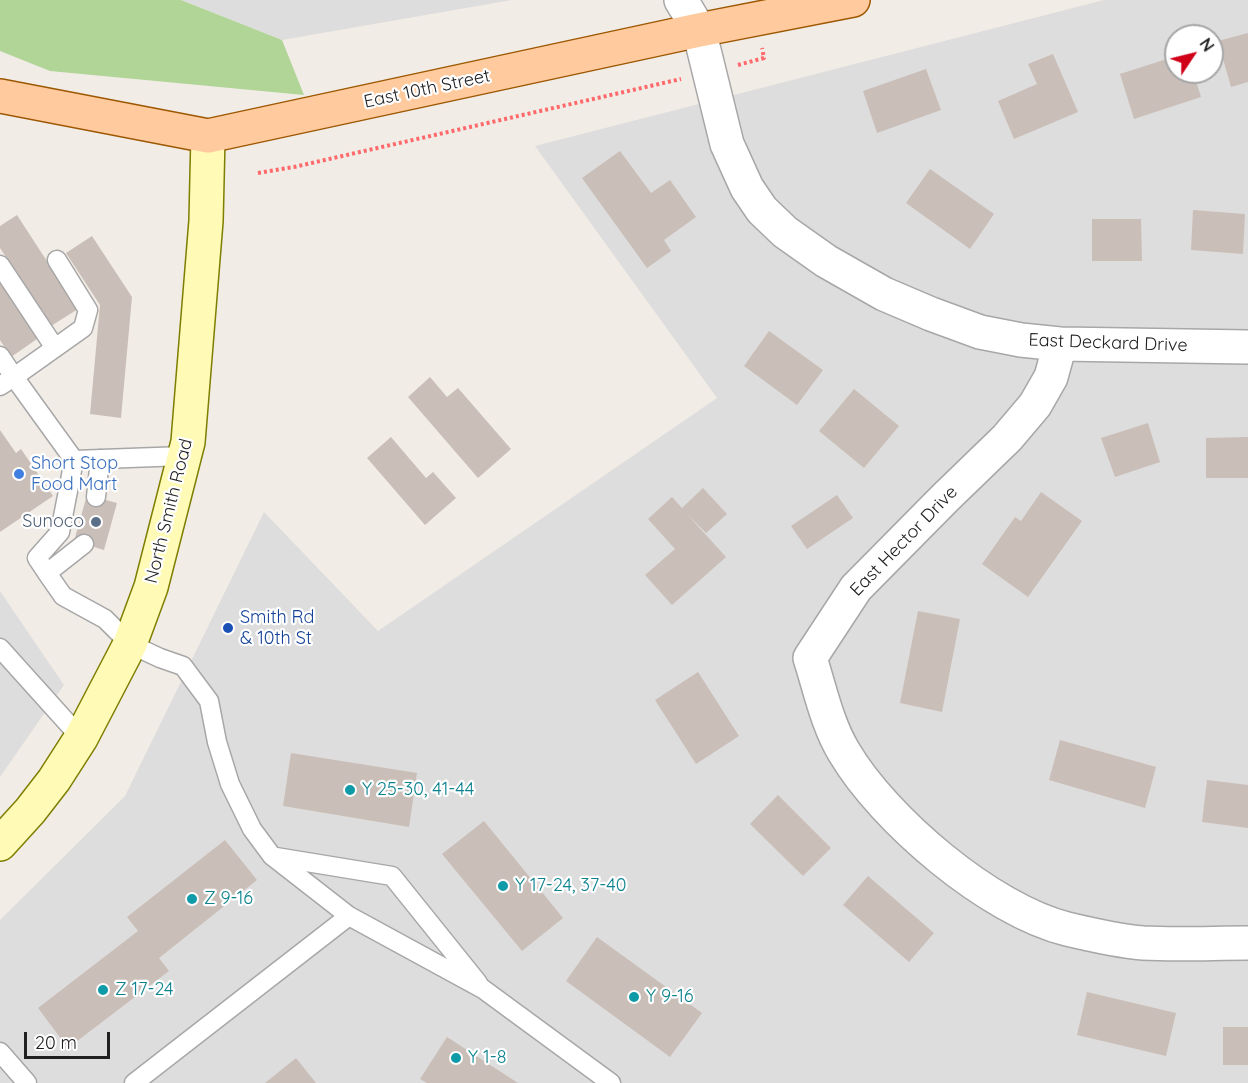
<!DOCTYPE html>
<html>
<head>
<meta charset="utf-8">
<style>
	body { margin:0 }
	#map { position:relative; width:1248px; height:1083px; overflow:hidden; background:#f2ece6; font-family:Quicksand,sans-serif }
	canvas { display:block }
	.north { position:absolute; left:1164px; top:24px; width:60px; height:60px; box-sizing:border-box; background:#fff; border:2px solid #a6a6a6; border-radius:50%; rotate:55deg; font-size:16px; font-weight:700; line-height:24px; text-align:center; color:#202020 }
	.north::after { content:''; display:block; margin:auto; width:21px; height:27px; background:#d00018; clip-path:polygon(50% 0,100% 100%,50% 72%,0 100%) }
	.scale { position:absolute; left:24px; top:1032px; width:86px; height:27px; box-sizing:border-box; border:3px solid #202020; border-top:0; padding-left:8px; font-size:18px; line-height:21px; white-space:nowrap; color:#202020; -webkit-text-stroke:4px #fff; paint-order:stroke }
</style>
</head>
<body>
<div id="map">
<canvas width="1248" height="1083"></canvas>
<div class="north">N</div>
<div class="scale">20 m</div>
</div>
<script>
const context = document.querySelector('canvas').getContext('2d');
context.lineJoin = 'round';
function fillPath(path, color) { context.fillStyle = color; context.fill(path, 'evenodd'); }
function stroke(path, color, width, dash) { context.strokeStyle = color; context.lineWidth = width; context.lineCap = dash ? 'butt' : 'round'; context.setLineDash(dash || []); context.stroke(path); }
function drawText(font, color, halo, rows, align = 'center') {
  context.font = font + ' Quicksand,sans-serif'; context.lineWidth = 4.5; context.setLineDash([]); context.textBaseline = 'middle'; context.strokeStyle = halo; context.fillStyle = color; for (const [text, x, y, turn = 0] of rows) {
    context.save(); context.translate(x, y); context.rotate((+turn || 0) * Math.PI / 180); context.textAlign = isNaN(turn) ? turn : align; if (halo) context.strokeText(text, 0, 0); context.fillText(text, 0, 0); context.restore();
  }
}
const residential = new Path2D(`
	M181,0H512L282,40Z
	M1104,0H1248V1083H0V920L125,796L264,512L378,631L717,398L535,146ZM1176,36H1212V72H1176Z
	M0,591L64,685L0,777Z`);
const forest = new Path2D(`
	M0,0H181L282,40L304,95L50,71L0,51Z`);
const building = new Path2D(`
	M1248,33V82L1231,87L1218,41Z
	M1053,54L1078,112L1014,139L998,101L1037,84L1028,64Z
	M1176,56V72H1193L1201,97L1134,119L1120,74Z
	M926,69L941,110L877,133L863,91Z
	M620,151L651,193L670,180L696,217L664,240L671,251L647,268L582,178Z
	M930,169L994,214L970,249L906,203Z
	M1193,210L1245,214L1243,254L1191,250Z
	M17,215L78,309L51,326L0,248V226Z
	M1092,219H1141L1142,261H1092Z
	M92,236L132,297L121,418L90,414L100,305L66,253Z
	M0,283L37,339L11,357L0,340Z
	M769,331L823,370L797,405L744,366Z
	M430,377L447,397L458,388L511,449L478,478L408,397Z
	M854,389L899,426L864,468L819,431Z
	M1148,423L1160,462L1115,477L1101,438Z
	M0,430L16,453L21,449L53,496L0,532Z
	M391,437L426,478L433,472L456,498L425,525L367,458Z
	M1248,437V478H1206V438Z
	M703,488L727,514L706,533L686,513L726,557L672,605L645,575L675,549L648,519L672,497L682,508Z
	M1041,492L1082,521L1028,597L982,564L1015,517L1021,521Z
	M87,495L117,503L104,550L74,541Z
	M837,495L853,518L807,549L791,526Z
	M918,611L960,619L942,712L900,703Z
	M698,672L739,736L696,764L655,700Z
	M1060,740L1156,767L1145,808L1049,780Z
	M291,753L417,773L409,827L283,806Z
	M1207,780L1248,785V828L1202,822Z
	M778,795L831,848L803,876L750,824Z
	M484,821L563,918L522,951L442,854Z
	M225,840L257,880L159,958L169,971L68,1048L38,1008L138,931L127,917Z
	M868,876L934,933L909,962L843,905Z
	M597,937L702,1013L670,1057L566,981Z
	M1087,992L1176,1013L1166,1056L1077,1035Z
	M1223,1027H1248V1065H1223Z
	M447,1037L518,1083H427L420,1079Z
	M296,1058L316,1083H265Z`);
const path = new Path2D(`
	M738,65L764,58L762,48
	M258,173L294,167L681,79`);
const lane = new Path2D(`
	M0,265L55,348
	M0,356L14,377L83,328L88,310L57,260
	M0,386L14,377L74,460L184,456
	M96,497L100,459
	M84,544L47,573L63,596L105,619L130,644L160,658L183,666L209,701L217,742L230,784L252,829L272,856L349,916L483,989L611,1083
	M47,573L37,558L60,532L74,460
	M0,648L81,738
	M276,857L392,876L478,983
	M0,1052L27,1083
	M134,1083L349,916`);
const street = new Path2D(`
	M681,0L699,30L727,144L747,188L762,210L785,232L826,261L884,294L931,314L980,332L1021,340L1060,344L1248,347
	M1060,344L1051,377L1035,405L1007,438L945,498L856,588L810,658C820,689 827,724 844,752C884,820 990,910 1067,929C1092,935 1118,941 1143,943C1178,945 1213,943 1248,943`);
const secondary = new Path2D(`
	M0,844L30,811L54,780L81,738L130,644L151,587L188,442L206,221L208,136`);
const primary = new Path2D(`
	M0,96L208,136L699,30L853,0`);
const markers = [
	[19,474,6,"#3f7fe0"],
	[96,522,6,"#5c6f8a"],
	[228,628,6,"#1a4fb4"],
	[350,790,6,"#0f9aa8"],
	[503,886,6,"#0f9aa8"],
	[192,899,6,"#0f9aa8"],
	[103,990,6,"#0f9aa8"],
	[634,997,6,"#0f9aa8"],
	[456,1058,6,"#0f9aa8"]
];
const streetNames = [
	["East 10th Street",427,89,-12],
	["East Deckard Drive",1108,343,2],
	["North Smith Road",169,511,-76],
	["East Hector Drive",904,541,-46]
];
const shopNames = [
	["Short Stop",31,464],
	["Food Mart",31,485]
];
const serviceNames = [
	["Sunoco",84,522]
];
const transitNames = [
	["Smith Rd",240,618],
	["& 10th St",240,639]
];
const cultureNames = [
	["Y 25-30, 41-44",362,790],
	["Y 17-24, 37-40",515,886],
	["Z 9-16",204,899],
	["Z 17-24",115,990],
	["Y 9-16",646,997],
	["Y 1-8",468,1058]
];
fillPath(residential, '#dedddd');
fillPath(forest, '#b0d597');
fillPath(building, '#cabeb8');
stroke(lane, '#a7a7a7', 21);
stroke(street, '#a7a7a7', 36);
stroke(secondary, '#7e7e00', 36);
stroke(primary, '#9c5700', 36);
stroke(path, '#ff696b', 4, [3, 3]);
stroke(lane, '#fff', 18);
stroke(street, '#fff', 33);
stroke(secondary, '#fffab6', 33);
stroke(primary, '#ffca9d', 33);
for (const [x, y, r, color] of markers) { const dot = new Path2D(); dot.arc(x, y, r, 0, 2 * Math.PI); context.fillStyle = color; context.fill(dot); stroke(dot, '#fff', 2); }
drawText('18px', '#202020', '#fff', streetNames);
drawText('18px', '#366cbe', '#fff', shopNames, 'left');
drawText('18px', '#4e5e75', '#fff', serviceNames, 'right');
drawText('18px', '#164399', '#fff', transitNames, 'left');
drawText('18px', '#0d838f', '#fff', cultureNames, 'left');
</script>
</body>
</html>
